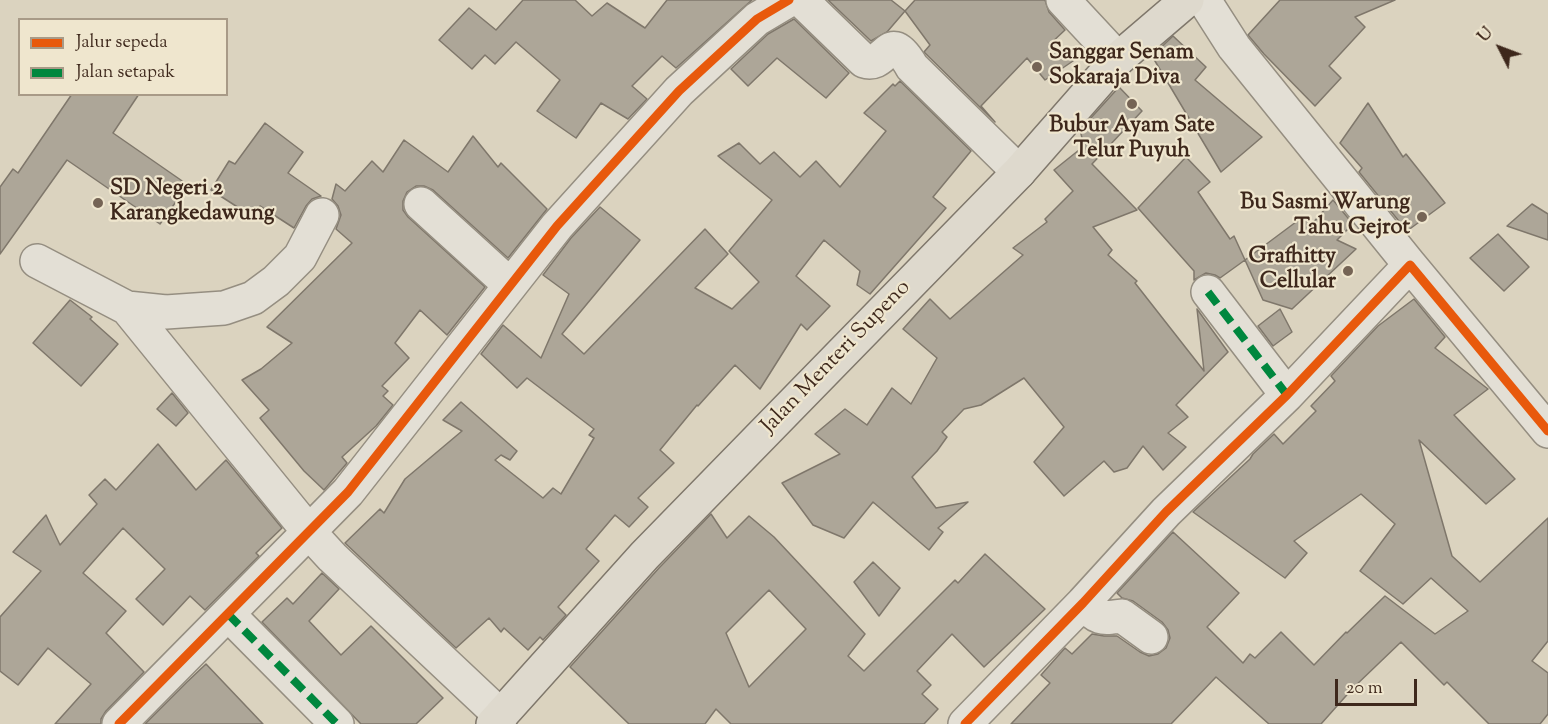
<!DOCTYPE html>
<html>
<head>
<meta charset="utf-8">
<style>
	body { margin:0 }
	#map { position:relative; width:1548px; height:724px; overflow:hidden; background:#dbd3bf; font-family:"Sorts Mill Goudy",serif }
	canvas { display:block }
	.legend { position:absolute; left:18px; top:18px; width:210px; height:78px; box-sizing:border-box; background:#efe6ce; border:2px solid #a89a87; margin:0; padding:8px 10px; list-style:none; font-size:18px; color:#3e281c }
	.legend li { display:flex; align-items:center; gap:12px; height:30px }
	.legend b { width:30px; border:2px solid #a89a87 }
	.north { position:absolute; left:1470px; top:18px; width:60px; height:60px; -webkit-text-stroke:4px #efe6ce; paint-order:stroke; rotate:312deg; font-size:16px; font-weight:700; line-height:24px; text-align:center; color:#3e281c }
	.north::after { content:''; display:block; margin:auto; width:21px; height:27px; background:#3e281c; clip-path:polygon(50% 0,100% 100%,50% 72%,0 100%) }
	.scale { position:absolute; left:1335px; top:679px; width:82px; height:27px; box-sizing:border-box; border:3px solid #3e281c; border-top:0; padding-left:8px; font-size:18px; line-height:21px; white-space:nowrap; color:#3e281c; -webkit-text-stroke:4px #efe6ce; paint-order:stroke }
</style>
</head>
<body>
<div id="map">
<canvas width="1548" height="724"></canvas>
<ul class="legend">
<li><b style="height:8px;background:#e8590c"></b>Jalur sepeda</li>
<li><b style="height:8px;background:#00873e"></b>Jalan setapak</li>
</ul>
<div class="north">U</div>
<div class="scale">20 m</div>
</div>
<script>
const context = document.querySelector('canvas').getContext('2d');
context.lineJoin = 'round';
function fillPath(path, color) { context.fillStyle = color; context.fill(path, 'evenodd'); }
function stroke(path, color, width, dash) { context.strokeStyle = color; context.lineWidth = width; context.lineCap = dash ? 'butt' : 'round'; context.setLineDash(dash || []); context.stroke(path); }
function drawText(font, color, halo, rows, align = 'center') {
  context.font = font + ' "Sorts Mill Goudy",serif'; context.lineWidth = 4.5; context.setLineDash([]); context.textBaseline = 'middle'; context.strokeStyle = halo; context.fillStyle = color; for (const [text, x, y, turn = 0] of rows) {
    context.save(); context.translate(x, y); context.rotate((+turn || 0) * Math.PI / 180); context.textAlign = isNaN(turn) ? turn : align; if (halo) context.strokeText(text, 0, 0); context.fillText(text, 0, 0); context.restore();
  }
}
const building = new Path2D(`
	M523,0H575L592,16L607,3L645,28L667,0H752L676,68L662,56L632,86L647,99L628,119L601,103L576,138L537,111L560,80L516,42L495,64L485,55L472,69L439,40L469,8L496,30Z
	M828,0H891L905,11L887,32L871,41Z
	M915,0H1045L1049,12L1065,30L1049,45L1073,61L1045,80L1027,58L981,106L995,122L924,52L930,45L905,11Z
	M1280,0H1395L1355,17L1365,27L1329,66L1341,78L1315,106L1264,54L1248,35Z
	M794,19L849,73L826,98L777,58L748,86L731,69L768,34Z
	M1173,36L1206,67L1195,80L1262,137L1221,172L1152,56Z
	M900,81L971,151L933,197L946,208L870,294L857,285L860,271L824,240L796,276L830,306L807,330L801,324L760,389L735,365L698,406L697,405L660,450L674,463L638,498L648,507L629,527L615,515L586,549L599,561L558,607L566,615L543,640L540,637L528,650L504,628L501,632L489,618L456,648L345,543L380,509L384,513L405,479L462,431L443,420L461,402L517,451L510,460L501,455L495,460L543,498L553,488L561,494L594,438L589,435L594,429L527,378L517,388L481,354L503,325L541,358L569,294L543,275L571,238L600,207L640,240L562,334L584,354L705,229L728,254L695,288L732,309L759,282L729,251L772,200L718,156L739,143L760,164L774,152L800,177L816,161L840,187L886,131L864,113L893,84L895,86Z
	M1119,87L1142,111L1092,164L1137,210L1093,227L1112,250L1108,255L1137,281L1135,283L1204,371L1197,309L1228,352L1176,405L1188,417L1168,433L1186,447L1163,470L1143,446L1127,468L1114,472L1104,461L1064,496L1034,462L1064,427L1024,378L981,405L964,409L942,432L947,437L937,451L912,477L936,508L968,502L938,528L943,532L929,550L873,502L844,538L813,525L782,483L840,454L815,434L845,409L867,425L892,388L911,404L937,358L903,329L930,299L950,319L1023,255L1013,248L1047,222L1045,219L1073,191L1054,170L1084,146L1080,130Z
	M72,94H139L113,133L188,185L160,224L67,160L0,254V187L13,169L18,173Z
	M1368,103L1403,157L1406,154L1445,203L1407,231L1359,172L1362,168L1340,143Z
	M265,123L303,152L288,173L321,196L312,199L306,206L294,228L260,206L253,217L211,190L229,161L235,164Z
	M473,136L498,167L501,163L547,209L508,258L433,190L424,186H416L407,192L403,201V210L408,217L485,287L447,335L420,310L395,343L409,358L382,386L388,391L383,396L393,405L376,426L342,457L347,463L324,490L304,471L260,418L269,410L242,380L261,369L292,343L267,327L352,243L336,229L341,215L338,206L332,199L336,184L345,191L372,161L383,172L404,140L448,172Z
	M1186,157L1210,182L1198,192L1230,239L1234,236L1245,260L1220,278L1215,275L1206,273L1194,280V271L1138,208Z
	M1333,200L1353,224L1337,240L1356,249L1292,309L1263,300L1245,260L1304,216L1311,225Z
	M1532,204L1548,214V240L1507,226Z
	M1498,234L1529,267L1504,291L1470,258Z
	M1414,299L1445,337L1435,348L1488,389L1454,415L1515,479L1486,504L1419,440L1452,556L1480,582L1548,518V641L1532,661L1548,673V714L1540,724H1489L1447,682L1444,685L1401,642L1353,688L1321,724H1269L1216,677L1171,724H1011L1050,683L1041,675L1065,648L1072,654L1092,634L1104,636H1117L1140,652L1149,656L1158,654L1166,648L1170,638L1168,630L1162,622L1133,601L1122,598L1117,593L1173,532L1239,593L1207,627L1243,663L1250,654L1255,658L1281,632L1314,665L1346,632L1347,633L1385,596L1435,634L1468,611L1431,578L1403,604L1360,571L1395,524L1361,494L1294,541L1307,553L1285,578L1193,512L1250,459L1253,454L1274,434L1283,444L1316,411L1311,406L1335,381L1331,376L1378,326Z
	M70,300L92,317L90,319L118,344L81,386L33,343Z
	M1280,309L1292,332L1273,346L1258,326Z
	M172,393L188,413L176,426L157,409Z
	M158,444L196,490L226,460L282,528L256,553L259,556L205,610L190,596L163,625L136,599L165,569L123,528L83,573L126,611L106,633L144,672L106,711L101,719V724H55L91,684L48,648L18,685L0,671V617L41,571L13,552L46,515L60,545L97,504L89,495L105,479L116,490Z
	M711,514L727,538L749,516L774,537L865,634L848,656L864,671L955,580L958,583L985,554L1045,609L984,667L952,634L917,671L931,685L922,694L938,709L924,724H731L716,709L705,724H629L570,667L659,568ZM769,590L806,629L749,687L726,633Z
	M873,562L900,588L879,616L854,582Z
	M322,573L339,589L309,621L341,655L371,626L443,698L416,724H361L262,622L287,598L293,604Z
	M206,664L263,724H145L187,682Z`);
const minor = new Path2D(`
	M801,0L864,61C887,69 888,25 912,67L1019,172
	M1063,0L1118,59
	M1204,0L1234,47L1410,265
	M421,204L510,285
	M37,261L127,308L309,532L332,557L501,716
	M1208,292L1287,395
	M127,308L166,312L224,308L253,298L276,281L300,257L322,215
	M1083,603C1098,619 1100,619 1122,616L1151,637
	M228,614L337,724
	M119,724L348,492L557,226L679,91L757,19L789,0
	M965,724L1083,603L1166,512L1287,395L1410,265L1548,431`);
const major = new Path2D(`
	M493,724L645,555L1019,172L1118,59L1187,0`);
const quiet = new Path2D(`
	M1208,292L1287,395
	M228,614L337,724`);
const cycleway = new Path2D(`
	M119,724L348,492L557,226L679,91L757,19L789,0
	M965,724L1083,603L1166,512L1287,395L1410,265L1548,431`);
const markers = [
	[1037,67,6,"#756455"],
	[1132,104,6,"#756455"],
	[98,203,6,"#756455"],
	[1422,217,6,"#756455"],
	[1348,271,6,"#756455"]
];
const poiNames = [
	["Sanggar Senam",1049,54],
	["Sokaraja Diva",1049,79],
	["Bubur Ayam Sate",1132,127,"center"],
	["Telur Puyuh",1132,152,"center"],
	["SD Negeri 2",110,190],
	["Karangkedawung",110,215],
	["Bu Sasmi Warung",1410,204,"right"],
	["Tahu Gejrot",1410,229,"right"],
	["Grafhitty",1336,258,"right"],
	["Cellular",1336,283,"right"]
];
const streetNames = [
	["Jalan Menteri Supeno",837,358,-46]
];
fillPath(building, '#ada698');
stroke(building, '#7f776b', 1.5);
stroke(minor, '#958e81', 36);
stroke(major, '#7f776b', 36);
stroke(minor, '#e3dfd5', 33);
stroke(major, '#ded9cd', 33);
stroke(quiet, '#00873e', 8, [15, 8]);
stroke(cycleway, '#e8590c', 9);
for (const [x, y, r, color] of markers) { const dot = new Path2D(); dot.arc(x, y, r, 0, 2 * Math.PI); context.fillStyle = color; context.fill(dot); stroke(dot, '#efe6ce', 2); }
drawText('bold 22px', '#3e281c', '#efe6ce', poiNames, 'left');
drawText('22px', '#3e281c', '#efe6ce', streetNames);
</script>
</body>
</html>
